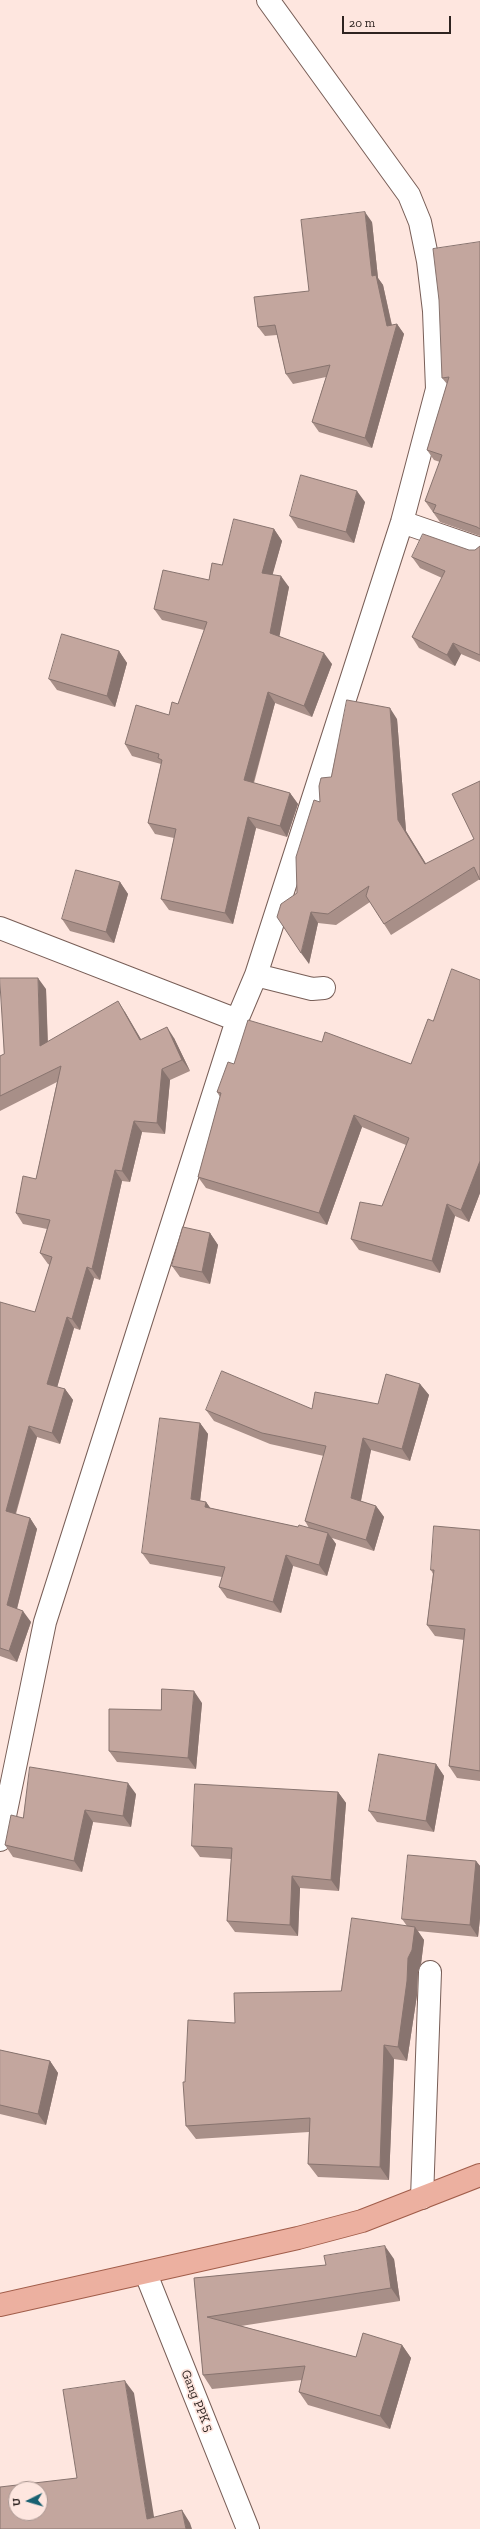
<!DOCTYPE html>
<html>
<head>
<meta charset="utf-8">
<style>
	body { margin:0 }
	#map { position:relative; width:480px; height:2529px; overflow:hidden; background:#fee6df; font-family:"Zilla Slab",serif }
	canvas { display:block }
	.north { position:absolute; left:8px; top:2481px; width:40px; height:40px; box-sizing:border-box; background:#fee6df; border:1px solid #ab9893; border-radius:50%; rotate:265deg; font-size:11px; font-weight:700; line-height:16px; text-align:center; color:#2e2320 }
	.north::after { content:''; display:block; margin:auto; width:14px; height:18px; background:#196171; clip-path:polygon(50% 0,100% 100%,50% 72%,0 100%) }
	.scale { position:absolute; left:342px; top:16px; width:109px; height:18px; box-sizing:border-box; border:2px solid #2e2320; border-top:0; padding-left:5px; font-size:12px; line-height:14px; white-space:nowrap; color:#2e2320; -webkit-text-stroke:3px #fee6df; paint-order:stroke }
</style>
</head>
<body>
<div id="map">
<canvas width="480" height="2529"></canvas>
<div class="north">U</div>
<div class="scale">20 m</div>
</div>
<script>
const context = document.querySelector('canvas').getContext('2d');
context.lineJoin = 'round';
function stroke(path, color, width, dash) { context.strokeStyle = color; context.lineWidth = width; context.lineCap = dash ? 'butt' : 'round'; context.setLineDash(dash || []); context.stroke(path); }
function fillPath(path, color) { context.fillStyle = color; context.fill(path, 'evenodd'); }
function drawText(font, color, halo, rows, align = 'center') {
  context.font = font + ' "Zilla Slab",serif'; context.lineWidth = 3.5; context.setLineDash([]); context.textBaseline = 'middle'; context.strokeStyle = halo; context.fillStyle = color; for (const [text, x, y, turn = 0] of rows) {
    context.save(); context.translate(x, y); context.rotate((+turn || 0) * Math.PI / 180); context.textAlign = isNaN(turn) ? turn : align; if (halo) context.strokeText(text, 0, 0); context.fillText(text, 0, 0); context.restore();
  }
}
const minor = new Path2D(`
	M402,522L480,549
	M0,928L237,1020
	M256,975L312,989L324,988
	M0,1840L45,1622L237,1020L256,975L402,522L437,389L434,311L428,261L420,222L409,195L268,0
	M422,2198L430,1972
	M146,2274L248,2529`);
const primary = new Path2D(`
	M0,2305L298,2238L362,2221L480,2175`);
const wall = new Path2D(`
	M372,222L378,278L383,285L392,325L397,324L404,334L372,448L319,432L312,422L326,377L293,384L286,374L277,335L265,336L258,327L309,291Z
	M480,242V536L440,522L425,501L440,462L434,460L427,450L447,384L442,378Z
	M365,502L354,543L298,528L290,516Z
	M274,529L282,541L272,575L289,587L279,636L332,664L312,717L275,703L254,783L290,793L298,804L287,837L256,828L233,924L169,910L161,899L174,838L155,834L148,823L161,764L132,756L125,744L169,715L178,704L204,630L162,620L154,609L209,580L222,565Z
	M480,546V662L461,654L455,666L419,648L412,637L442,578L420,568L412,557L469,550H475Z
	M119,651L127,663L115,707L57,690L49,679Z
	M397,719L406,831L426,864L474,839L480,781V879L391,935L370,902L336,925L318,923L309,964L297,893L320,802L331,777Z
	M120,882L128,894L114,943L70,931L62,919Z
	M480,980V1193L469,1222L455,1216L440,1273L359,1250L351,1239L382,1206L406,1145L362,1127L327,1225L206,1188L198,1177L220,1097L217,1092L234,1064L322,1042L411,1064L433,1021Z
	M46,989L48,1042L125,1012L141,1040L174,1038L190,1071L170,1080L165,1134L142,1132L130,1182L122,1181L100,1280L94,1278L80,1330L74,1328L57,1387L65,1389L73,1400L60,1444L37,1437L16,1514L30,1518L37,1529L17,1609L31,1622L17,1662L0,1656V1304L35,1312L50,1265L48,1264L40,1253L47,1229L23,1224L16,1213L36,1179L57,1082L0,1111V1056L4,1054Z
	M210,1233L218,1245L210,1284L180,1277L172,1266Z
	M420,1384L429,1395L410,1461L371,1450L361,1501L376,1506L384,1517L374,1551L332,1538L336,1544L327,1576L293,1566L281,1613L227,1598L219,1587L222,1577L150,1564L142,1553L200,1423L208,1434L200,1501L206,1502L210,1508L298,1527L309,1528L305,1521L324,1456L270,1444L214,1421L206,1410L312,1409L378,1404Z
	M480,1530V1781L457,1778L449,1766L464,1640L435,1636L427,1625L433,1574L431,1570Z
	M202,1703L196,1769L117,1762L109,1751L161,1710Z
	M436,1764L444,1776L434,1832L377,1822L369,1811Z
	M338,1792L346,1803L339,1891L300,1888L298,1936L235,1932L227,1921L231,1859L200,1857L192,1846Z
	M136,1794L131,1827L93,1822L82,1872L13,1857L5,1845L23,1818Z
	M476,1861L480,1866V1918L478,1937L418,1931L424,1940L421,1964L418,1972L417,1995L407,2061L394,2059L389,2180L318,2177L308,2164L309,2132L196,2139L186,2126L185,2082L235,2023L341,1991L407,1926L402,1919Z
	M0,2050L50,2061L58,2073L46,2125L0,2114Z
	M394,2259L400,2301L241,2326L356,2357L402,2345L411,2358L390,2429L308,2405L299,2392L302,2380L212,2389L203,2375L194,2278Z`);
const shadedWall = new Path2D(`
	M365,212L372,222L378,278L383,285L394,336L387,326L372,276Z
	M397,324L404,334L372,448L365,438Z
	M357,491L365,502L354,543L346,532Z
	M274,529L282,541L270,584L262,573Z
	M281,576L289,587L278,644L270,633Z
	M453,643L461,654L455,666L447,655Z
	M119,651L127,663L115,707L107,696Z
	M324,653L332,664L312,717L304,706Z
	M268,692L275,703L251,791L244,780Z
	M390,708L397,719L406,831L433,875L425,864L398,820Z
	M290,793L298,804L287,837L280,826Z
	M248,817L256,828L233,924L225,913Z
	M120,882L128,894L114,943L106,932Z
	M311,912L318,923L309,964L301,953Z
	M38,978L46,989L48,1057L40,1046Z
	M118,1001L125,1012L148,1051L140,1040Z
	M167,1027L174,1038L190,1071L182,1060Z
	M162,1069L170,1080L165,1134L157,1123Z
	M354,1115L362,1127L327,1225L319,1213Z
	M134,1121L142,1132L130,1182L122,1171Z
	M480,1161V1193L469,1222L461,1210Z
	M115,1170L122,1181L100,1280L92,1269Z
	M447,1204L455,1216L440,1273L432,1261Z
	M210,1233L218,1245L210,1284L202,1272Z
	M87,1267L94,1278L80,1330L72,1319Z
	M67,1317L74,1328L55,1395L47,1384Z
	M420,1384L429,1395L410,1461L402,1449Z
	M65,1389L73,1400L60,1444L52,1433Z
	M200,1423L208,1434L199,1510L191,1499Z
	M29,1426L37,1437L13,1522L6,1511Z
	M363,1438L371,1450L359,1510L351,1498Z
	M206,1502L214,1513L205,1507Z
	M376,1506L384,1517L374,1551L366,1540Z
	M30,1518L37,1529L15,1616L7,1605Z
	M328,1533L336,1544L327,1576L319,1565Z
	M286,1555L293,1566L281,1613L273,1602Z
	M23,1611L31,1622L17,1662L9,1651Z
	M194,1691L202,1703L196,1769L188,1758Z
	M436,1764L444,1776L434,1832L426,1821Z
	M128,1783L136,1794L131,1827L123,1816Z
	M338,1792L346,1803L339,1891L331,1880Z
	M85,1810L93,1822L82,1872L74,1861Z
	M476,1861L480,1866V1918L478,1937L470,1925Z
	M292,1876L300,1888L298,1936L290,1925Z
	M415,1927L424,1940L421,1964L418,1972L417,1995L407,2061L398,2047L408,1958Z
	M384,2045L394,2059L389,2180L380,2167Z
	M50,2061L58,2073L46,2125L38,2114Z
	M385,2246L394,2259L400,2301L391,2288Z
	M402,2345L411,2358L390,2429L380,2416Z
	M125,2381L134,2393L156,2529L147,2519Z
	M182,2510L190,2523L192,2529H186Z`);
const building = new Path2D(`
	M365,212L372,276L376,275L387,326L397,324L365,438L312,422L330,365L286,374L275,325L258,327L254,297L309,291L301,220Z
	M480,242V529L477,527L433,512L436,505L425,501L442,455L427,450L449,377L442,378L439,300L433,249Z
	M301,475L357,491L346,532L290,516Z
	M234,519L274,529L262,573L281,576L270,633L324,653L304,706L268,692L244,780L290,793L280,826L248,817L225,913L161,899L176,829L148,823L162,760L158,758L159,754L125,744L136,705L169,715L172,702L178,704L207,622L154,609L163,570L209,580L212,563L222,565Z
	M423,534L469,550H475L480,546V655L453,643L447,655L412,637L445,571L412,557Z
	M62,634L119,651L107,696L49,679Z
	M347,700L390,708L398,820L425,864L474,839L452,794L480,781V880L474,867L384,924L366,896L369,886L328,914L311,912L301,953L277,917L281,904L297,893L296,857L314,800L320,802L319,786L321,778L331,777Z
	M76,870L120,882L106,932L62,919Z
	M452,969L480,980V1161L461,1210L447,1204L432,1261L351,1239L360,1202L382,1206L409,1138L354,1115L319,1213L198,1177L221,1093L217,1092L228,1062L234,1064L248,1020L322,1042L325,1032L411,1064L428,1019L433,1021Z
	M0,978H38L40,1046L118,1001L140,1040L167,1027L182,1060L162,1069L157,1123L134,1121L122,1171L115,1170L92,1269L87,1267L72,1319L67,1317L47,1384L65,1389L52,1433L29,1426L6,1511L30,1518L7,1605L23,1611L9,1651L0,1648V1302L35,1312L52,1257L40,1253L50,1220L16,1213L23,1176L36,1179L61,1066L0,1096V1056L4,1054Z
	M183,1227L210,1233L202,1272L172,1266Z
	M222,1371L312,1409L315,1392L378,1404L386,1374L420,1384L402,1449L363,1438L351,1498L376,1506L366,1540L305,1521L326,1446L262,1433L206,1410Z
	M160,1418L200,1423L191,1499L206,1502L205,1507L298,1527L299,1525L328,1533L319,1565L286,1555L273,1602L219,1587L225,1567L142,1553Z
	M434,1526L480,1530V1771L449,1766L465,1629L427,1625L434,1570H431Z
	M162,1689L194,1691L188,1758L109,1751V1709L161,1710Z
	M379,1754L436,1764L426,1821L369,1811Z
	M30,1767L128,1783L123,1816L85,1810L74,1861L5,1845L11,1815L23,1818Z
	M195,1784L338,1792L331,1880L292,1876L290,1925L227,1921L232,1848L192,1846Z
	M408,1855L476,1861L470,1925L402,1919Z
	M352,1918L415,1927L412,1950L408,1958L407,1981L398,2047L384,2045L380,2167L308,2164L310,2118L186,2126L183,2082H185L188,2020L235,2023L234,1993L341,1991Z
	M0,2050L50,2061L38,2114L0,2105Z
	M385,2246L391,2288L207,2317L356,2357L363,2333L402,2345L380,2416L299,2392L305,2366L203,2375L194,2278L326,2265L324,2256Z
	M125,2381L147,2519L182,2510L186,2529H0V2487L77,2478L63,2390ZM16,2489H40V2513H16Z`);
const streetNames = [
	["Gang PPK 5",197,2401,68]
];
stroke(minor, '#785e57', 24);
stroke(primary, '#a15d4a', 24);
stroke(minor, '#fff', 22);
stroke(primary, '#ecb0a0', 22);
fillPath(wall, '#a88f88');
fillPath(shadedWall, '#88746f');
fillPath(building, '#c3a69e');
stroke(building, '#88746f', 1);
drawText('13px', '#2e2320', '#fee6df', streetNames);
</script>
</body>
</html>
